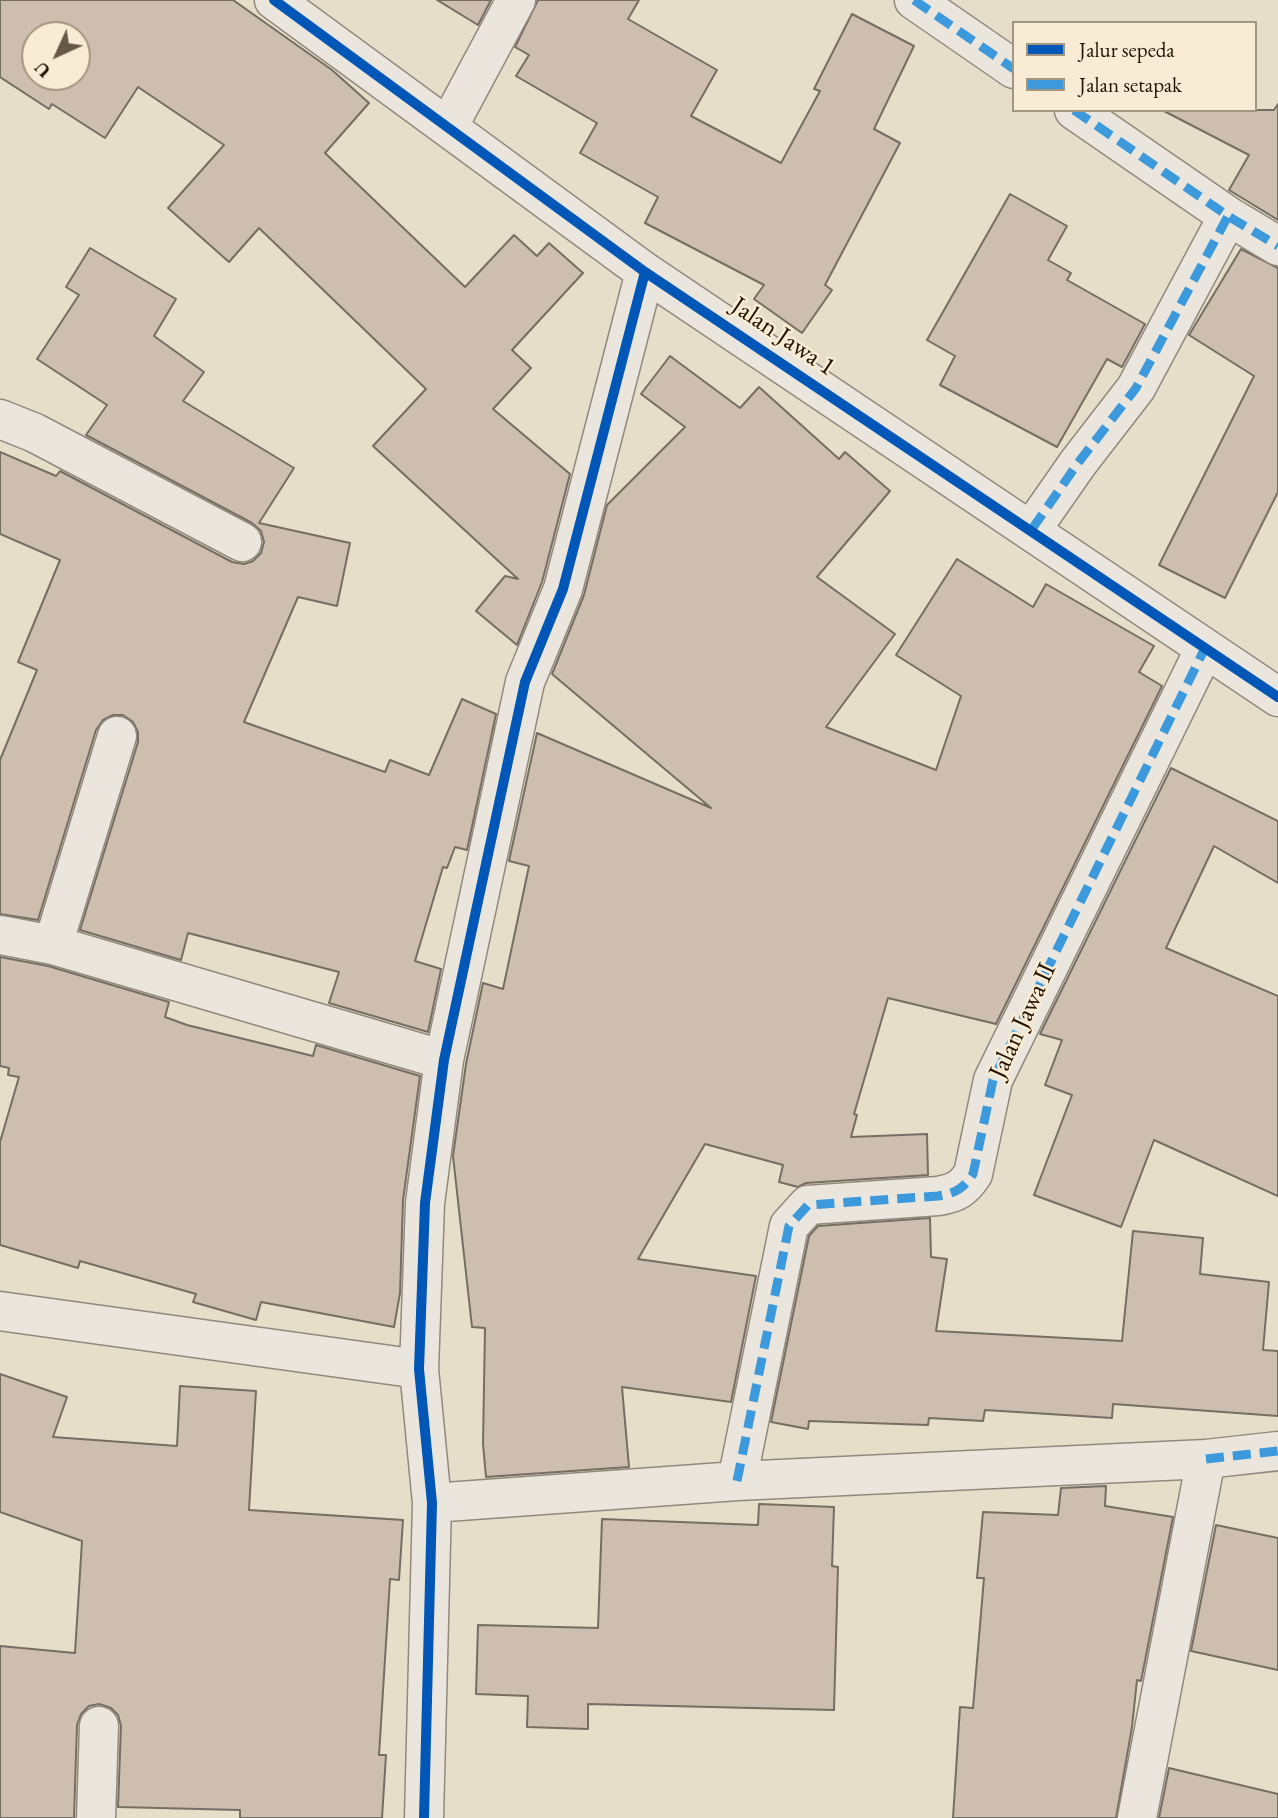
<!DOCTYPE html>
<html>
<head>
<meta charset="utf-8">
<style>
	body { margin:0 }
	#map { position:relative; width:1278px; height:1818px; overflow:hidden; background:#e7deca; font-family:"EB Garamond",serif }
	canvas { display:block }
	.legend { position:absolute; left:1012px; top:21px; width:245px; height:91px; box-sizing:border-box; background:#f8edd4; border:2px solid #a3957f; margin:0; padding:9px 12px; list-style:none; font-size:21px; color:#241100 }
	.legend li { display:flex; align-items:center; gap:14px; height:35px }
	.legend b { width:35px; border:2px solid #a3957f }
	.north { position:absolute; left:21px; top:21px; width:70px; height:70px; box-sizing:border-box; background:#f8edd4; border:2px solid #a3957f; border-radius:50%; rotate:225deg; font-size:19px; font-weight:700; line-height:28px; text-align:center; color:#241100 }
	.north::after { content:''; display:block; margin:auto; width:24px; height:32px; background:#685947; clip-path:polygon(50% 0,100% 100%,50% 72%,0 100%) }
</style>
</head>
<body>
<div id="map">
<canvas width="1278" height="1818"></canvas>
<ul class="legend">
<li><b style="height:9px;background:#0057b8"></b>Jalur sepeda</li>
<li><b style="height:9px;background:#3c9adc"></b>Jalan setapak</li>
</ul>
<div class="north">U</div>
</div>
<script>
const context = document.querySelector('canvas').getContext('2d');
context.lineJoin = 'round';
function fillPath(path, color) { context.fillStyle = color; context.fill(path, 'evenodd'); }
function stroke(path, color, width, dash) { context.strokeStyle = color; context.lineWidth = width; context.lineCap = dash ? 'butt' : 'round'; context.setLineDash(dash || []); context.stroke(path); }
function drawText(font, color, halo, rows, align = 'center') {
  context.font = font + ' "EB Garamond",serif'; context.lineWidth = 5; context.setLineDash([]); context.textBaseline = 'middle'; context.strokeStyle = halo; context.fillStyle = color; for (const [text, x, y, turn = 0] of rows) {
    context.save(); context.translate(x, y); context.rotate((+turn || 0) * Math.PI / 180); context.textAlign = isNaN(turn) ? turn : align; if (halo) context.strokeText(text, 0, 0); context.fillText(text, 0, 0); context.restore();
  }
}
const building = new Path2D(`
	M0,0H233L332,70L369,103L325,153L465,287L514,235L537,256L549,243L583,273L512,350L531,368L493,409L570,474L542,582L517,645L476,611L505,576L518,579L373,446L426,389L259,228L229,262L168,208L224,145L138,87L105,138L52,104L49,109L0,77ZM35,35H77V77H35Z
	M437,0H491L478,25Z
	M538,0H639L628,19L717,70L691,116L781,163L820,91L814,89L852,14L914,46L874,129L900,143L825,285L832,290L802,333L754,299L764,285L645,223L658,197L580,153L597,123L516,76L529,55L515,47Z
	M1278,104V220L1229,190L1249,155L1162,110H1274Z
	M1010,194L1067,226L1048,260L1071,273L1067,280L1145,324L1122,367L1107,359L1057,447L940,385L955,356L927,340Z
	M90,248L176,299L154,336L204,372L183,401L294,468L259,523L350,543L337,606L298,597L244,722L385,772L390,760L429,775L462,699L496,714L467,850L455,847L447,868L443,867L415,961L441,969L428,1032L329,1003L339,972L188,933L181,960L80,930L138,742V732L133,722L123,715H113L103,720L96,730L38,920L0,914V760L37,670L18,662L60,560L0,534V452L56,476L60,471L232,562L244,564L253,561L261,553L264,542L261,531L252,523L86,435L107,405L37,359L79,295L66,287Z
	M1241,249L1278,268V492L1225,598L1159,565L1254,376L1189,335Z
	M670,356L740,408L759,387L839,459L845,452L890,491L817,577L895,634L826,727L936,770L961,696L896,655L957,559L1033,607L1046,584L1154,646L1139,672L1162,686L996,1024L888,998L854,1114L857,1115L851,1137L927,1134L928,1175L806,1183L798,1187L779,1182L783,1165L705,1144L638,1259L756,1276L731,1402L622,1387L629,1467L486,1477L483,1444L485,1328L472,1327L453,1156L466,1064L483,983L503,989L529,866L509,861L537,733L711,808L552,674L584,595L607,505L685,427L641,394Z
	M1171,768L1278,821V883L1214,846L1166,948L1278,996V1196L1154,1140L1121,1227L1034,1195L1072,1095L1045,1085L1062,1040L1040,1034Z
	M0,957L48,966L169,1002L165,1017L187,1025L313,1056L316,1045L420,1076L403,1200L400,1293L394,1327L261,1302L256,1320L193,1302L196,1294L80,1261L78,1268L0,1245V1142L19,1077L8,1075L9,1068L0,1066Z
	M930,1218L931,1257L947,1259L936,1331L1122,1341L1133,1231L1203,1238L1200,1274L1269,1282L1263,1350L1278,1351V1416L1113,1404L1112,1418L985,1410L983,1421L929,1418L928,1425L809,1421L808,1429L771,1422L809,1236L818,1226Z
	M0,1374L67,1397L53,1437L177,1446L180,1386L256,1391L249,1510L403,1520L399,1580L390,1579L379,1755H386L382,1818H240V1810L118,1807L121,1726L118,1715L111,1708L99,1704L89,1706L81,1714L77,1725L74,1818H0V1646L75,1653L82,1541L0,1512Z
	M1106,1486L1105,1506L1173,1517L1141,1681L1137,1680L1132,1727L1116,1818H953L960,1707L973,1708L984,1578H977L983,1512L1058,1515L1061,1488Z
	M759,1504L834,1507L832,1566L838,1567L834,1710L588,1704V1729L527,1727L528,1696L476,1694L478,1625L598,1628L602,1519L758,1525Z
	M1216,1525L1278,1538V1670L1191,1651Z
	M1169,1768L1278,1794V1818H1159Z`);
const minor = new Path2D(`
	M274,0L645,272L1278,697
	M914,0L1014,69
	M1074,110L1228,216L1278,246
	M448,127L516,0
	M0,419L35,433L242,542
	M1032,529L1078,463L1136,388L1228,216
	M0,935L53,945L444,1060
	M53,945L117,736
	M0,1311L419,1369
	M737,1481L789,1226L808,1205L938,1196C956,1193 963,1189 973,1174L993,1080L1205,648
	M432,1503L737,1481L1206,1459L1278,1451
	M96,1818L99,1726
	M424,1818L432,1503L419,1369L425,1203L444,1060L525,682L563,589L645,272
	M1137,1818L1206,1459`);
const quiet = new Path2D(`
	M914,0L1014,69
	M1074,110L1228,216L1278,246
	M1032,529L1078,463L1136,388L1228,216
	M1206,1459L1278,1451
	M737,1481L789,1226L808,1205L938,1196C956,1193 963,1189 973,1174L993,1080L1205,648`);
const cycleway = new Path2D(`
	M274,0L645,272L1278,697
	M424,1818L432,1503L419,1369L425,1203L444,1060L525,682L563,589L645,272`);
const streetNames = [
	["Jalan Jawa 1",783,337,34],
	["Jalan Jawa II",1023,1021,-65]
];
fillPath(building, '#cebeaf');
stroke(building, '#756e62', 2);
stroke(minor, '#91897c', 41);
stroke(minor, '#ebe6dd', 38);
stroke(quiet, '#3c9adc', 9, [18, 9]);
stroke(cycleway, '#0057b8', 10);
drawText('26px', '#241100', '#f8edd4', streetNames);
</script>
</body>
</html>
